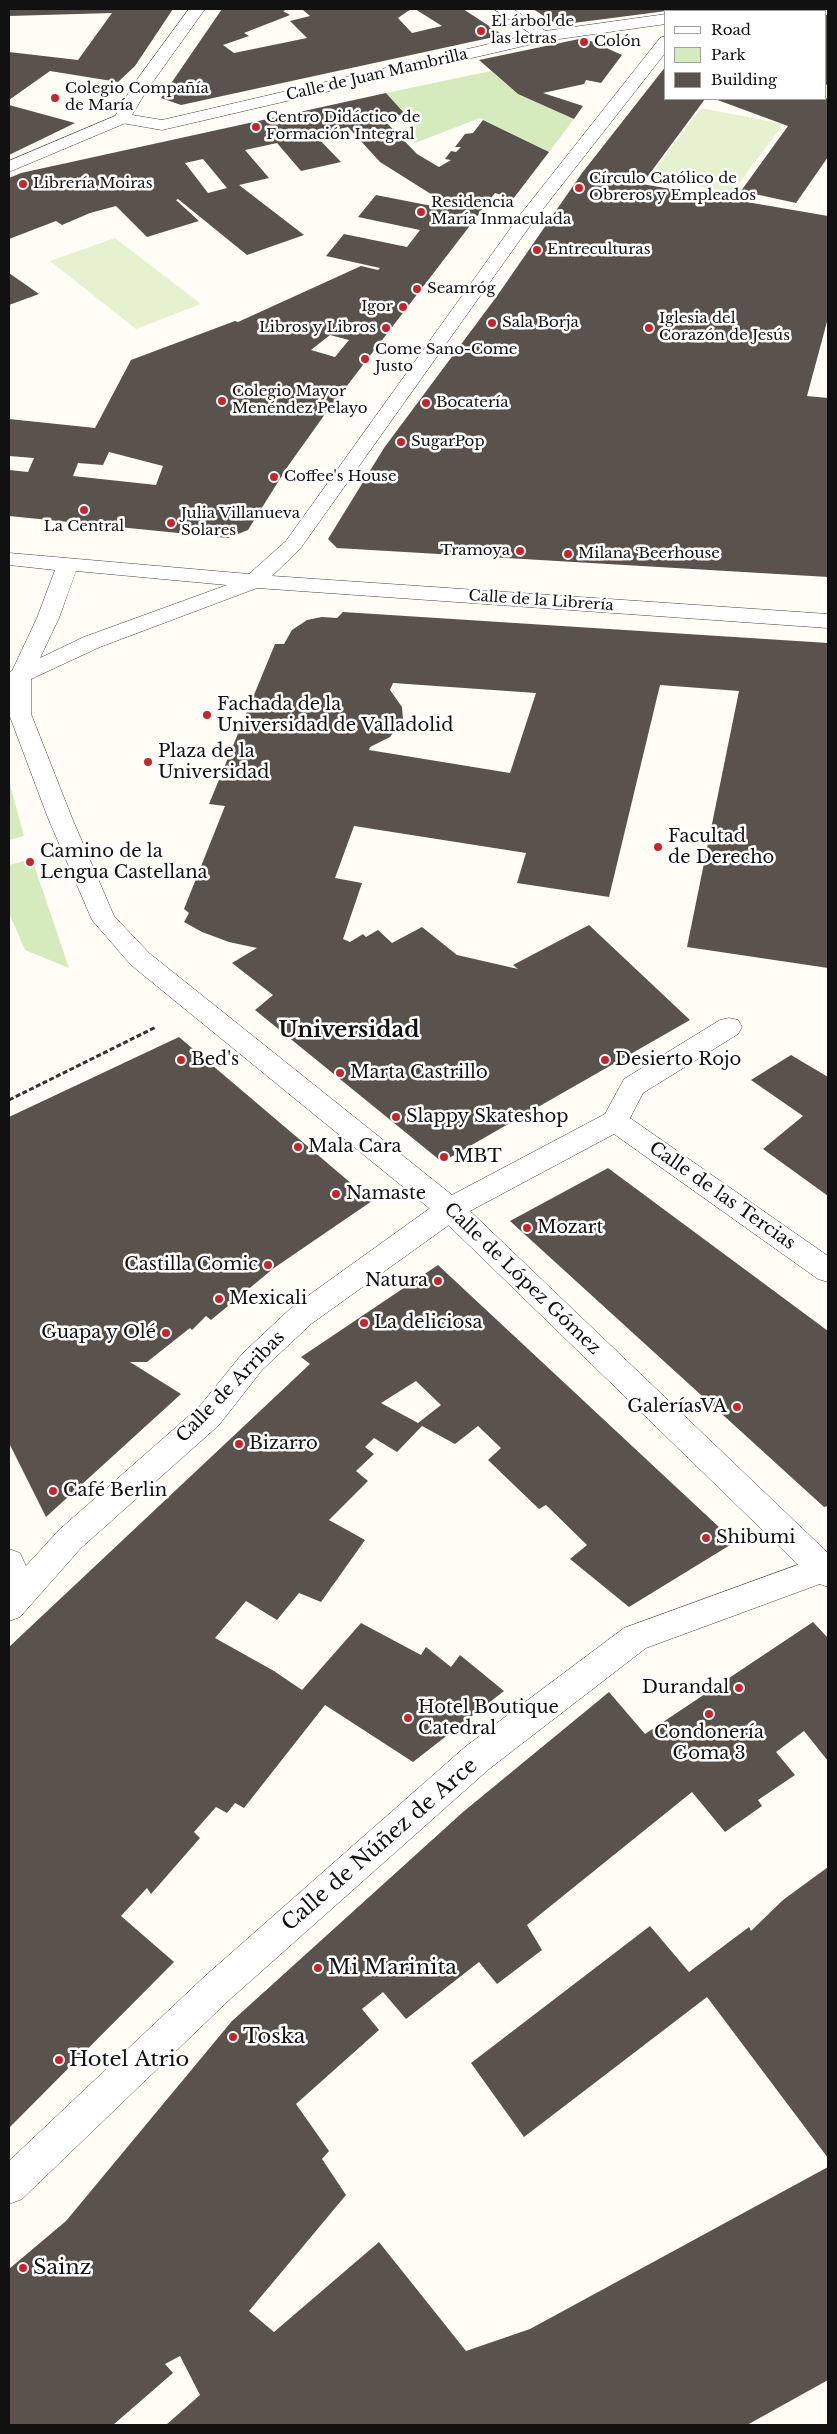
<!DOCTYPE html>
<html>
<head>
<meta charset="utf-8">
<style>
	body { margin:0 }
	#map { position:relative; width:837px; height:2434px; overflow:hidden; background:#fffdf5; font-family:"Libre Baskerville",serif }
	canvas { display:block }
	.frame { position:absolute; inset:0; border:10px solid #111; pointer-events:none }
	.legend { position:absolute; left:664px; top:10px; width:162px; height:90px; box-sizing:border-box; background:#fff; border:1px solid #a0a0a0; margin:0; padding:6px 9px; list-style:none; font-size:15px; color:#111 }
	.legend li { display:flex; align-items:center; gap:10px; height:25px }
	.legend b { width:25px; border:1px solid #a0a0a0 }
</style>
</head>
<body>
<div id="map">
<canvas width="837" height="2434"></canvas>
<div class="frame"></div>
<ul class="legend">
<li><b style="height:6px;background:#fff"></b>Road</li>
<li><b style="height:14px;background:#d5ebbd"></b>Park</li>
<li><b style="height:14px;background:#5a524d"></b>Building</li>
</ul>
</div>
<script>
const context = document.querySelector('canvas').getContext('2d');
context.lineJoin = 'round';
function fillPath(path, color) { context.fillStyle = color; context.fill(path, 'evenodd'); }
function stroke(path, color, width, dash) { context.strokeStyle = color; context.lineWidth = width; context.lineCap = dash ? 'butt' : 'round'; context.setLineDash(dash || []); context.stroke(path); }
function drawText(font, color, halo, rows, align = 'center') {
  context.font = font + ' "Libre Baskerville",serif'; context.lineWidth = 5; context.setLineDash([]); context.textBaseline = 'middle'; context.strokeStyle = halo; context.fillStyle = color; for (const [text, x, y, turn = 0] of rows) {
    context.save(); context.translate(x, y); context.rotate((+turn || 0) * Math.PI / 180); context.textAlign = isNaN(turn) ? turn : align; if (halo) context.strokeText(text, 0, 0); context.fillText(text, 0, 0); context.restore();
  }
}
const green = new Path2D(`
	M491,71L518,94L574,119L549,152L480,118L415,143L400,129L414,125L386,93Z
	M9,781L24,836L9,840Z
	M32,859L69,968L25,950L9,913V865Z`);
const pitch = new Path2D(`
	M826,15H828V140L783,124L732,193L650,176L701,108L783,124L714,99H826Z
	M115,238L201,304L136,329L50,261Z`);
const building = new Path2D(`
	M9,9H173L135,66L118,82L50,71L9,100V52L78,60L112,13L9,16Z
	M222,9H288L283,11L290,15L244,33L249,36L223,45L234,53L307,38L290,21L310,16L303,10L309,9H411L398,18L412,33L442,26L415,9H463L503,35L181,105L161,98Z
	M533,9H674V10L558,25Z
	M826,15H828V86L826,84Z
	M584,38L622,55L601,83L586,80L584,84L543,93L583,106L574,119L518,94L479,60Z
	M666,66V99H705L642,184L828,216V318L807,396L828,398V577L337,548L328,539L384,448L497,296L582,173Z
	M386,93L405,114L383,119L417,154L439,167L451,160L445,159L451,151L456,152L461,147H455L465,134L473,133L483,120L549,152L513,199L495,193L323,417L288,466L248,530L228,538L9,516V470L28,472L34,458L9,456V419L95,428L131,360L235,321L238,322L361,266L378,270L380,268L326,256L344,234L407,247L420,230L358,217L376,195L437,207L442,201L380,162L348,127L315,135L341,162L301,171L277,143L245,150L269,178L239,185L304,235L247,255L178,199L176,200L199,221L147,237L116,206L90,213L62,225L56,221L9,239V178L21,173ZM203,159L227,188L208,193L185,163ZM330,335L349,340L335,357L311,350ZM109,452L163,466L156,485L73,476L78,463L103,465Z
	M826,98L828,99V157L796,203L741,191L788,126L715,99Z
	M9,105L75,123L9,155Z
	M9,273L39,294L9,305Z
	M343,612L828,643V968L687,947L739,691L660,685L609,897L517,883L526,853L354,826L335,878L362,883L343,939L350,942L363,934L366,937L378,930L392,943L422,927L457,955L518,969L513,965L589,925L690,1020L442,1162L255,1010L273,995L232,963L257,948L229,942L202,932L184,922L189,913L184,909L225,806L209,804L275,644H284L292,630L307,620L322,617L337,618ZM393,683L536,693L510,773L369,750L370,747L390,737L403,719L402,707L390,690Z
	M179,1037L372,1201L274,1268L211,1320L206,1316L192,1330L190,1328L147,1362H130L181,1394L46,1517L9,1443V1117Z
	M791,1055L828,1077V1196L763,1149L803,1116L751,1080Z
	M608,1168L828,1331V1506L824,1507L510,1221Z
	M438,1265L735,1542L629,1607L570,1559L587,1545L546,1505L539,1509L488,1460L501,1448L478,1426L455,1444L422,1426L397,1452L374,1438L365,1447L374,1454L356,1471L368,1481L329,1520L365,1540L321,1602L299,1593L277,1620L246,1601L215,1638L274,1671L302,1690L361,1623L421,1655L426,1647L451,1667L460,1655L504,1691L413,1762L325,1705L244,1808L235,1803L227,1813L216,1807L194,1832L200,1838L151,1894L147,1888L121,1916L174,1962L9,2128V1647L310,1364L301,1357ZM416,1381L441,1405L418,1423L381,1403Z
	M813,1622L828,1638V1761L804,1731L776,1752L795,1775L758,1800L762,1806L725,1832L692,1792L527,1925L542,1950L497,1984L479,1962L406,2019L383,1992L362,2009L379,2030L296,2104L329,2151L322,2159L346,2195L249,2311L274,2332L379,2242L466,2351L530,2329L828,2167V2380L747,2425H166L200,2395L180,2356L165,2364L173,2373L113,2425H9V2269L66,2221L232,2021L463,1812L609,1692L645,1734Z
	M828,1867V2158L707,1997L524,2137L471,2063L650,1926L689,1972L749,1927L751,1931L783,1900Z`);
const path = new Path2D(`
	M9,1100L156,1027`);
const pedestrian = new Path2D(`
	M494,9H513L553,36L551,39H539Z
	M122,113L128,114L130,118L128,122L9,172V161Z
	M450,1198L460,1201L464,1209L460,1217L311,1324L262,1370L219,1425L81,1548L20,1617L9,1621V1549L20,1553L26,1566L59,1530L199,1407L242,1354L291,1308L440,1201Z
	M825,1555L828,1557V1581L646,1648L489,1769L228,2001L22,2199L9,2204V2161L204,1977L465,1747L624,1628Z`);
const minor = new Path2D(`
	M189,9H205L147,90L132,115L162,120L545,31L666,14V24L545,41L162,130L116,122L114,118L133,85Z
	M715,9H745L743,11H713Z
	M666,36V52L532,223L300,549L272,576L828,614V628L257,588L100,647L31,679V714L72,818L114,916L149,953L452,1195L605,1114L624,1079L720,1020L729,1018L738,1020L742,1027L738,1034L643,1093L630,1118L828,1256V1282L818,1279L614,1134L470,1211L828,1553V1587L817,1583L440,1217L131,965L92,920L48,818L9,714V672L12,671L37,618L55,570L9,565V553L249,574L286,541L520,215L660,38ZM76,571L227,585L84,637L40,658L59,618Z`);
const markers = [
	[481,31,5,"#c4262e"],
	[584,42,5,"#c4262e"],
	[55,98,5,"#c4262e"],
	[256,127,5,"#c4262e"],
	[23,184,5,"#c4262e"],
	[579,188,5,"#c4262e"],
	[421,212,5,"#c4262e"],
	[537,250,5,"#c4262e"],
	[417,289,5,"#c4262e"],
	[403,307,5,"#c4262e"],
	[492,323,5,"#c4262e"],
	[386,328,5,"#c4262e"],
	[649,328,5,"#c4262e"],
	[365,359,5,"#c4262e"],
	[222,401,5,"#c4262e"],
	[426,403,5,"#c4262e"],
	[401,442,5,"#c4262e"],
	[274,477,5,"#c4262e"],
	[84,510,5,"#c4262e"],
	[171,523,5,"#c4262e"],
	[520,551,5,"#c4262e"],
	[568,554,5,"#c4262e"],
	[207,715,5,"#c4262e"],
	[148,762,5,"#c4262e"],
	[658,847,5,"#c4262e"],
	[30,862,5,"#c4262e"],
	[181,1060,5,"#c4262e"],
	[605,1060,5,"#c4262e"],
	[340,1073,5,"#c4262e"],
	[396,1117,5,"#c4262e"],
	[298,1147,5,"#c4262e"],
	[444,1157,5,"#c4262e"],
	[336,1194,5,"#c4262e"],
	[527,1228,5,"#c4262e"],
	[268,1265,5,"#c4262e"],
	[438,1281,5,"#c4262e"],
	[219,1299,5,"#c4262e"],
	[364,1323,5,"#c4262e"],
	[166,1333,5,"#c4262e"],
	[737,1407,5,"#c4262e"],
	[239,1444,5,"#c4262e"],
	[53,1491,5,"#c4262e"],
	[706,1538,5,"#c4262e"],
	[739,1688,5,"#c4262e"],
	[709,1714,5,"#c4262e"],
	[408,1718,5,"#c4262e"],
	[318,1968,5,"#c4262e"],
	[233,2037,5,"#c4262e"],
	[59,2060,5,"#c4262e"],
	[23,2268,5,"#c4262e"]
];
const farPoinames = [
	["El árbol de",491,22],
	["las letras",491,39],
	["Colón",594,42],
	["Colegio Compañía",65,89],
	["de María",65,106],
	["Centro Didáctico de",266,118],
	["Formación Integral",266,135],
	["Círculo Católico de",589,179],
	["Obreros y Empleados",589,196],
	["Librería Moiras",33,184],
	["Residencia",431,203],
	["María Inmaculada",431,220],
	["Entreculturas",547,250],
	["Seamróg",427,289],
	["Igor",393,307,"right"],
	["Iglesia del",659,319],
	["Corazón de Jesús",659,336],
	["Sala Borja",502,323],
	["Libros y Libros",376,328,"right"],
	["Come Sano-Come",375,350],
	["Justo",375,367],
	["Colegio Mayor",232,392],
	["Menéndez Pelayo",232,409],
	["Bocatería",436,403],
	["SugarPop",411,442],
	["Coffee's House",284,477],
	["Julia Villanueva",181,514],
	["Solares",181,531],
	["La Central",84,527,"center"],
	["Tramoya",510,551,"right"],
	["Milana Ɓeerhouse",578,554]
];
const farStreetnames = [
	["Calle de Juan Mambrilla",377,75,-13],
	["Calle de la Librería",541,601,4]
];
const poiNames = [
	["Fachada de la",217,705],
	["Universidad de Valladolid",217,726],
	["Plaza de la",158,752],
	["Universidad",158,773],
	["Facultad",668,837],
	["de Derecho",668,858],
	["Camino de la",40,852],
	["Lengua Castellana",40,873],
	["Bed's",191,1060],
	["Desierto Rojo",615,1060],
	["Marta Castrillo",350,1073],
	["Slappy Skateshop",406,1117],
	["Mala Cara",308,1147],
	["MBT",454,1157],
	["Namaste",346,1194],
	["Mozart",537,1228],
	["Castilla Comic",258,1265,"right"],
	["Natura",428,1281,"right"],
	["Mexicali",229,1299],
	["La deliciosa",374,1323],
	["Guapa y Olé",156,1333,"right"],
	["GaleríasVA",727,1407,"right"],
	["Bizarro",249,1444],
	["Café Berlin",63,1491],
	["Shibumi",716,1538],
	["Durandal",729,1688,"right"],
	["Hotel Boutique",418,1708],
	["Catedral",418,1729],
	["Condonería",709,1733,"center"],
	["Goma 3",709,1754,"center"]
];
const streetNames = [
	["Calle de las Tercias",722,1196,35],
	["Calle de López Gómez",522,1279,44],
	["Calle de Arribas",231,1387,-46]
];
const nearStreetnames = [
	["Calle de Núñez de Arce",380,1845,-41]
];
const nearPoinames = [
	["Mi Marinita",328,1968],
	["Toska",243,2037],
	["Hotel Atrio",69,2060],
	["Sainz",33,2268]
];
const districtNames = [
	["Universidad",349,1031]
];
fillPath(green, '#d5ebbd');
fillPath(pitch, '#e6f2cf');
fillPath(building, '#5a524d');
stroke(pedestrian, '#444', 1);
stroke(minor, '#444', 1);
stroke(path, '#333', 3, [5, 2.5]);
fillPath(pedestrian, '#fff');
fillPath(minor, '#fff');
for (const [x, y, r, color] of markers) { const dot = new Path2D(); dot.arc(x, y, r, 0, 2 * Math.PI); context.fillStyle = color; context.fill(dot); stroke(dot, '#fff', 2); }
drawText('15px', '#111', '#fff', farPoinames, 'left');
drawText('15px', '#111', '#fff', farStreetnames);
drawText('18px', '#111', '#fff', poiNames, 'left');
drawText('18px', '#111', '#fff', streetNames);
drawText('21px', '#111', '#fff', nearStreetnames);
drawText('21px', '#111', '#fff', nearPoinames, 'left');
drawText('bold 22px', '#111', '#fff', districtNames);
</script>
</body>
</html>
